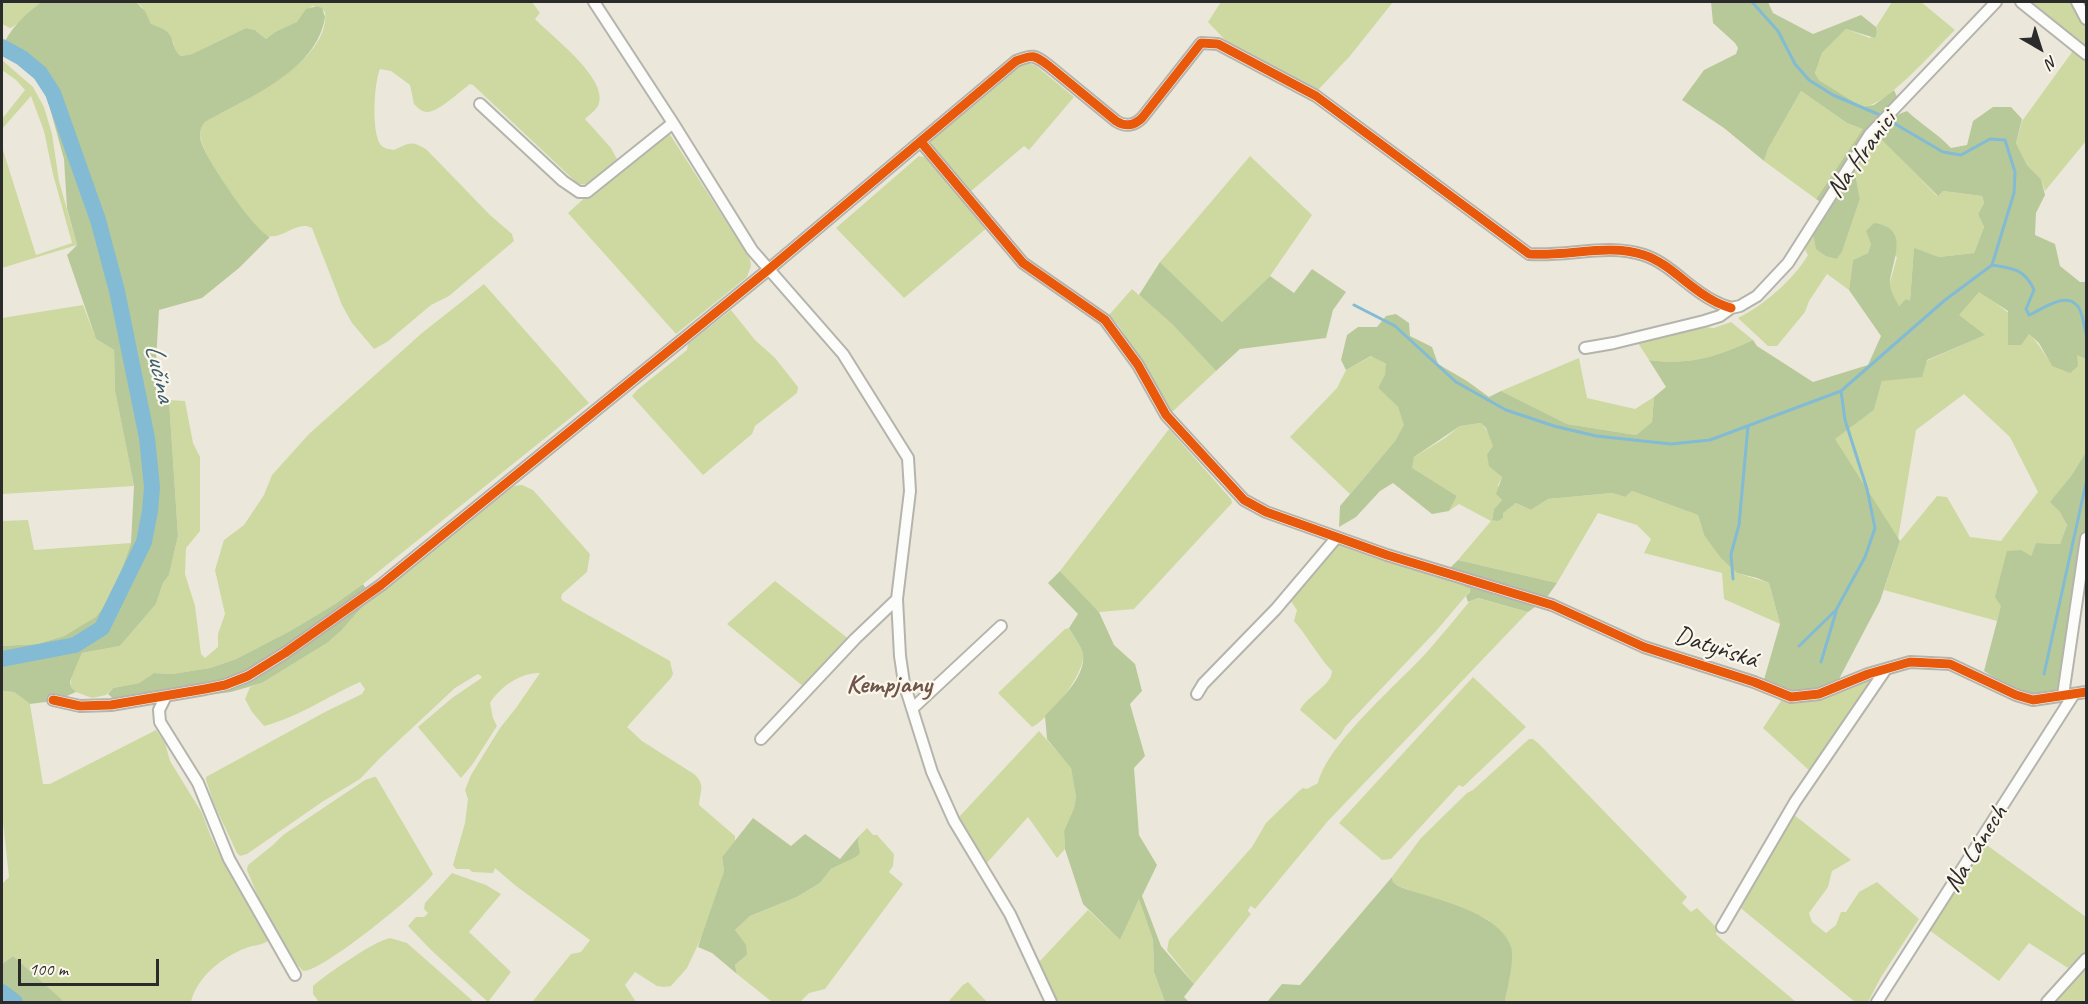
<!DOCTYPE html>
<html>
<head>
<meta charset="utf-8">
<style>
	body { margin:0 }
	#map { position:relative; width:2088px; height:1004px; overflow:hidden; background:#ebe8db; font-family:Caveat,sans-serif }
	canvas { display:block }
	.frame { position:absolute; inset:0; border:3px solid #2b2b2b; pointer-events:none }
	.north { position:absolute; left:2010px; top:18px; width:60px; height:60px; -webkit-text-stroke:4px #fbf7ec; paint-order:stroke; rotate:141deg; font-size:16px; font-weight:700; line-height:24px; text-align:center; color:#2b2b2b }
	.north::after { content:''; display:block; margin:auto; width:21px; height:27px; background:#2b2b2b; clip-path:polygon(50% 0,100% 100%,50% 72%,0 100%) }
	.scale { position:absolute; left:18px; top:959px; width:141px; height:27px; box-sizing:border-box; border:3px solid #2b2b2b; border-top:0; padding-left:8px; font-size:18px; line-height:21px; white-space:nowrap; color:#2b2b2b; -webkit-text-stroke:4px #fbf7ec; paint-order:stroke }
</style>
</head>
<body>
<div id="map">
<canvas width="2088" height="1004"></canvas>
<div class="frame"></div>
<div class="north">N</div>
<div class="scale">100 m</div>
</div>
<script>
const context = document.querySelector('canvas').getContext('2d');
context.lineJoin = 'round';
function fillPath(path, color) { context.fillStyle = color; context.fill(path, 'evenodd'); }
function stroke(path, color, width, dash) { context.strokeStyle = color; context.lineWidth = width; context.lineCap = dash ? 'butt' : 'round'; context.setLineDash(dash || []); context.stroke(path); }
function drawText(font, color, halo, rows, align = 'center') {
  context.font = font + ' Caveat,sans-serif'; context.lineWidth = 4.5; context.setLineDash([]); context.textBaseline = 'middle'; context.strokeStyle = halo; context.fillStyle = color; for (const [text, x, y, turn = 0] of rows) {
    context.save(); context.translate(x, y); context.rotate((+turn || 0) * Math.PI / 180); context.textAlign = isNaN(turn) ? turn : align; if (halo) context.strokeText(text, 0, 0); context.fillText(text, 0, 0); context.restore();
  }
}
const green = new Path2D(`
	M2,2H41C33,8 18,26 10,28L2,24Z
	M136,2H532L540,13L535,19C551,36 611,80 598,106C595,111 589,115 585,119L611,148L617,159C609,170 592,187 578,184L473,85L470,84C462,90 437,113 427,112C422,112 418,108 414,104L410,85L391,71L380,69C374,82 371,134 381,145C384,149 389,149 394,150C410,143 411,140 427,150L490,215L512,234L514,241L449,296L431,305L387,342L374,349L352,323L342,305L312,228C297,219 281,242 265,235C247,217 206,164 201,139C199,133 200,128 205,122C240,102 331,62 325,12L317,6H312L298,22L275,32L266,39L255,30L246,28L192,54L181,56L175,51L173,41L151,24L142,7Z
	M1221,2H1393L1350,56L1318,90L1228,43L1208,22Z
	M1892,2H1921L1955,30C1936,48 1886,107 1862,107L1819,80L1815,73L1822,53L1846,29L1870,38L1877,32L1876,27Z
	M2026,2H2071L2086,28V51Z
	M2075,48L2086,59V141L2045,191L2041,179L2027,165L2016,143L2022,121Z
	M2,60L33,87L44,107L52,134L59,181L77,245L2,268V147L36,255L72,243L53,174L44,131L31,96L2,129V119L25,90L16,80L2,70Z
	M1026,63L1035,65L1074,97L1029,150L1024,146L970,192L932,147L931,141L1009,72Z
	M1801,91L1847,123L1864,129L1816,199L1764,161L1768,149Z
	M1884,128L1883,140L1937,196L1943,191L1982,196L1984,203L1978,214L1984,227L1974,253L1939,257L1914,249L1910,301L1898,306L1889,286L1897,257L1871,244L1868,253L1853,260L1849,290L1827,274L1809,301L1805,312L1777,346H1768L1738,318C1763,306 1794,279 1808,255L1805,250L1813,233L1837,259L1842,252L1860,199L1854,168Z
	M669,133L750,259L751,266L747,277L676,334L568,213L601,183Z
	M919,156L929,158L988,227L904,298L836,228Z
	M1250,156L1312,215L1270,276L1222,322L1160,262Z
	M484,284L589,403L363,584L335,604L290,631L236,659L210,668L172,674L154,673L139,683L113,688L106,695L92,698L76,692L71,687C70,675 77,663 82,653L120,646L156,604L163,583L169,575L178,536L169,400L185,401L193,443L200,457V531L186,548L185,574L195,606L201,654L205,658L218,647V634L225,614L215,570L224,540L244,525L264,495L272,475L309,434L422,333Z
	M1132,289L1172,324L1216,371L1171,413L1119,326L1109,315Z
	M1979,291C2011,313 2033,332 2052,366L2077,354L2086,359V452L2071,476L2051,502L2059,511L2067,525L2060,544L2036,543C2027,571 2005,592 1997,621L1884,590L1900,541L1937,496L1947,497L1970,537L2001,541L2038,492L2010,437L1964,394L1916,430L1898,539L1834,439L1874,410L1882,381L1984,335L1958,315Z
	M83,305L96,339L114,350L115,391L134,486L2,494V318Z
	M731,310L755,340L775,358L798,387L797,393L755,426L752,434L703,475L632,396L637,390L687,350L688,344Z
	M1731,322L1753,340C1719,356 1688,366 1649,360L1638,343L1702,327L1714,328Z
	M1372,356L1387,365L1385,374L1378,388L1398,407L1405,425L1395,441L1350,494L1290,437L1337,388L1346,370Z
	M1579,358L1587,398L1635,409L1654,397L1652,422L1636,435L1567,424L1501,391Z
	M1481,423C1494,437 1497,459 1502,477L1498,485L1502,500L1494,509L1492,520L1516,503L1531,510L1548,499L1612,493L1625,497L1632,491L1698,515L1704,535L1737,573L1769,583L1780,624L1724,599L1722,573L1644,553L1651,539L1637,525L1598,513L1557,583L1458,560L1491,521L1459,504L1449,511L1457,496L1411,468L1414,457L1445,438L1460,426Z
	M1169,429L1231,499L1232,503L1134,609L1099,612L1060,571Z
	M522,485L533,490L590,554L587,572L562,594L561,598L563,601L670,661L673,674L671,678L627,727L642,741L694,774C706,785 700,791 699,805L735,836V841L722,857L724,871L705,930L687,968L671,986L664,987L657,986L635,972L625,985L636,1002H532L571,954L581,952L590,940L516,886L495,868L493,873L472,872L469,869H456L453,865L465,823L468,799L465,790L471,775L500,728L516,708L540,673C520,673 501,686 490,703L493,718L497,726L472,765L461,778L418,727L452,698L480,679L482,677L478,674L455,688L380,758L360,779L322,802L247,854L240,856L237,853L214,804L206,780V777L325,712L362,694L365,689L360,682C328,696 299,717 264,726L252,712L245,699L250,687L262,683L327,643L341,631L371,597L490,503L514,486Z
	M28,520L34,550L131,543L113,594L96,618L64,636L37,644L2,646V521Z
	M1338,543L1418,567L1469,588L1470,591L1436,631L1345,727L1341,734L1335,740L1300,710C1308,695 1332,685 1332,671C1317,655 1308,637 1294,621L1297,610L1290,600Z
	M775,581L850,640L804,687L727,624Z
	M1477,598L1528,612L1328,821L1255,909L1251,906L1249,908L1248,911L1251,914L1194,984L1167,950L1169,940L1252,847L1266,823L1299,791L1303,788L1307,789L1318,783C1328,743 1397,685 1427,652C1441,636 1455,619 1469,602Z
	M1069,628C1073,635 1081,646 1083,654C1086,673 1048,720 1032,727L998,693L1065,629Z
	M1473,677L1526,727L1463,787L1459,785L1391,859L1382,860L1339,823Z
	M1863,678L1875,679L1811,772L1763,728L1783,698Z
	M2,691L14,692L30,704L43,784H50L156,730L165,743L170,761L202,813L211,837L230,874L268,941C260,946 254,945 246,948C222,957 197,977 191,1002H63L13,956L2,964V884L9,877L2,813Z
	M1039,731L1071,767L1076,797L1074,808L1064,831L1065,849L1057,858L1028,817L985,865L959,817Z
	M1529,739H1533L1539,744L1687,897L1682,903L1691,912L1697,908L1718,929L1716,934L1721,939L1796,1002H1505L1511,957L1510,947L1488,920L1471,912L1398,886L1393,882L1392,877L1421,838L1467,793L1473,790Z
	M374,777H376L433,874C420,892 321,973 303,971L295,962L261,904L247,870L248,865L273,845L283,835L365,780Z
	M1793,814L1851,860L1832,871L1828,887L1809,913L1812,922L1826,933L1836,925L1841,912H1846L1859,892L1877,882L1919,919L1881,977L1868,1002H1855L1737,905L1756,880Z
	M867,828L873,835H877L894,854L893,866L889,872L903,884L825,989L809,993L800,1002H772L737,974L735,965L747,955L735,930L750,916L797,897L820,883L831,869L856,857L859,836Z
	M1984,843L2086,917V952L2068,968L2029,943L1999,981L1929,930Z
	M452,873L486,885L501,894L469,932L511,972L488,1002L431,950L408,926L416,917H424L428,913L424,909L425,903Z
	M1139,898L1153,940L1154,972L1165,1002H1056L1039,962L1088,910L1120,940Z
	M390,938L407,943L474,1002H319L313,994V986C327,974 374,941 390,938Z
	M2084,970L2086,972V1002H2059L2056,999Z
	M968,982L987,1002H948L963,985Z`);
const forest = new Path2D(`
	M41,2H136L145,11L151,24C157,27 165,28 169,34C175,42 172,50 181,56L192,54L246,28L255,30L266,39L275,32L297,22L306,9L317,6L322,8L325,17C317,71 247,98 205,122C199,129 199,136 202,144C208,162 254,230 270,237L239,268L202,298L159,310L155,378L157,399L169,400L178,536L169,575L163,583L156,604L120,646L82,653L76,666L70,682L71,687L76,692L67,696H47L46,702L30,704L14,692L2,691V646L37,644L64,636L96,617L113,594L131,543L134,486L115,391L114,350L96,339L67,255L77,245L67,208L64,159L43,83L2,48C9,29 25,15 41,2Z
	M1711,2H1768L1773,13L1813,34L1861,15L1876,27L1877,32L1875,38L1846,29L1822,53L1815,73L1819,80L1862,107L1874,105L1894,90L1898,99L1823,204L1816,199L1863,129L1847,123L1801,91L1768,149L1764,161L1724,128L1682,100L1704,70L1736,54L1738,48L1735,43L1713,23Z
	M1993,107H2011L2022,119L2016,143L2027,165L2041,179L2045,195L2036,213L2035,235L2055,244L2060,266L2080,282H2086V359L2077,355L2078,366L2070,373L2052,366L2039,343L2029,334L2021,345H2008V311L1979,292L1959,315L1985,335L1927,360L1922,377L1882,381L1874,410L1835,439L1900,541L1880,601L1838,681L1817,689L1790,692L1763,683L1780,624L1769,583L1757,578L1737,573L1721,558L1704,535L1698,515L1632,491L1625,497L1612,493L1548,499L1531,510L1516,503L1503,513V518L1498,521L1492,520L1494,509L1502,500L1496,494L1502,477L1489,466L1487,455L1493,446L1486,428L1481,423L1460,426L1414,457L1412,468L1457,496L1449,511L1432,514L1393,483L1380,491L1356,517L1339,527L1340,506L1395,441L1404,425L1398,407L1378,388L1385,374L1386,364L1371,356L1346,370L1341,360L1347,335L1358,327H1377L1386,316L1396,314L1409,323L1410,336L1432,347L1438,364L1467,381L1489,397L1501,391L1567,424L1636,435L1652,422L1654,397L1666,387L1649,360C1688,366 1719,356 1753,340L1757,346L1813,382L1868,365L1881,336L1849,290L1853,260L1868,253L1871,244L1866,231L1874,223C1912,228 1891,262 1890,284C1890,291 1896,300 1899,306L1906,299L1910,301L1914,248L1939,257L1974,253L1984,227L1978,214L1984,203L1982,196L1943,191L1938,196L1882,140C1884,124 1892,116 1907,111C1922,125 1937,133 1951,148L1967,145L1973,121Z
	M1854,168L1860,199L1842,252L1837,259L1826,256L1816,249L1813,233Z
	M1160,262L1222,322L1270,276L1294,293L1312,269L1346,292L1333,310L1326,338L1240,349L1216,371L1172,324L1139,295Z
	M2086,452V538L2063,695H2023L1984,671L2001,606L1995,597L2007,551L2021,550L2031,556L2036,543L2060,544L2067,525L2059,511L2050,502L2071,476Z
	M1458,560L1557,583L1545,600L1528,612L1478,598L1468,602L1466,596L1470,592V589L1448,579L1447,571Z
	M1060,571L1099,612L1114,645L1135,664L1142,691L1130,704L1145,756L1134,768L1139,835L1157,865L1142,896L1161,946L1194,984L1184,997L1189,1002H1165L1154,972L1153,940L1139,899L1120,940L1083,904L1065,849L1064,831L1074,808L1076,797L1071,768L1047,739L1045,716C1059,700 1086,678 1083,654C1081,646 1073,635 1069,628L1078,614L1048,583Z
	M363,584L371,597L341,631L327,643L262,683L231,692L170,700L117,702L108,694L113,688L139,683L154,673L172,674L210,668L236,659L290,631L335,604Z
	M753,818L791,846L805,834L840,859L859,836L858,843L860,853L856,857L831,869L820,883L797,897L750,916L735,930L746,945L747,955L735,965L737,974L712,953L698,947L724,871L722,857Z
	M1392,877L1393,882L1398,886C1430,899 1499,910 1511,947C1515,960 1507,988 1505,1002H1267L1282,984L1300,985Z
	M13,956L61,999L63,1002H2V964Z`);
const stream = new Path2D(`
	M1752,2L1778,31L1795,64L1809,80L1833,95L1880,115L1943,152L1961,155L1990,139L2005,140L2015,172L2014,193L1992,265C2012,268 2025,269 2034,290L2026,309L2029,315C2043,309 2070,288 2080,310C2083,317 2084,326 2086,333
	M1354,305L1395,326L1456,382L1506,410L1554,426L1596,436L1671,444L1710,440L1841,391L1945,300L1992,265
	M1733,579L1731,554L1739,525L1748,426
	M1799,646L1836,610L1865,557L1875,528L1867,489L1845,420L1841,391
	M1821,662L1836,612
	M2044,674L2086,483`);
const river = new Path2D(`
	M2,47L22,58L40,73L53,93L98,220L117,291L147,438L152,487L150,511L144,542L102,628L75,645L2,659
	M2,992L15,1002`);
const minor = new Path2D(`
	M594,2L673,123L752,250L843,354L908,458L910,491L897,599L900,656L904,683L932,772L954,821L1010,914L1051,1002
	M2021,2L2086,54
	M2077,2L2086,19
	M480,104L563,181L579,192H587L673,123
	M921,142L1023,263L1105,320L1138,365L1166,415L1244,500L1266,512L1387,555L1552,605L1644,647L1754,682L1791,697L1819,694L1868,674L1910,662L1950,664L2016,695L2033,700L2086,692
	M1585,348L1614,343L1704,321L1720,316L1731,308L1740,306L1757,296L1788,263L1870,134L1996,2
	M1197,694L1203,684L1276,609L1337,537
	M2063,695L2086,538
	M166,696L159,710L160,722L198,783L229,859L295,975
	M53,700L80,706L111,705L205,689L225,685L248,676L285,653L381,585L768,270L1016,61C1033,54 1035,55 1049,66L1116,121C1125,127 1134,126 1142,118L1201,43L1218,44L1316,96L1529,254C1568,257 1607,243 1644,255C1671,264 1689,289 1714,301C1719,304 1725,306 1731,308
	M913,708L1001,626
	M761,739L855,639L897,599
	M1722,927L1795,802L1886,669
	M1877,1002L2074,694
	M2047,1002L2086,959`);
const cycleway = new Path2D(`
	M921,142L1023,263L1105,320L1138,365L1166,415L1244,500L1266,512L1387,555L1552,605L1644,647L1754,682L1791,697L1819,694L1868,674L1910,662L1950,664L2016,695L2033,700L2086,692
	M53,700L80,706L111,705L205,689L225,685L248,676L285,653L381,585L768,270L1016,61C1033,54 1035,55 1049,66L1116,121C1125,127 1134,126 1142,118L1201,43L1218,44L1316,96L1529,254C1568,257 1607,243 1644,255C1671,264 1689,289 1714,301C1719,304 1725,306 1731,308`);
const streetNames = [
	["Na Hranici",1862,155,-54],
	["Datyňská",1716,648,18],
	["Na Lánech",1976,849,-58]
];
const waterNames = [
	["Lučina",159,373,77]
];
const neighbourhoodNames = [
	["Kempjany",889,685]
];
fillPath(green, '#cdd9a1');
fillPath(forest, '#b8c999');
stroke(stream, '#82bbd3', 3);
stroke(river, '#82bbd3', 16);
stroke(minor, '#b5b4ac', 14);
stroke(minor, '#fcfcfa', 10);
stroke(cycleway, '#e8590c', 9);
drawText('26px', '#2b2b2b', '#fbf7ec', streetNames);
drawText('italic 27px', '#3c5d6d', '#fbf7ec', waterNames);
drawText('bold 27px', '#6f5549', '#fbf7ec', neighbourhoodNames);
</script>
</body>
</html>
